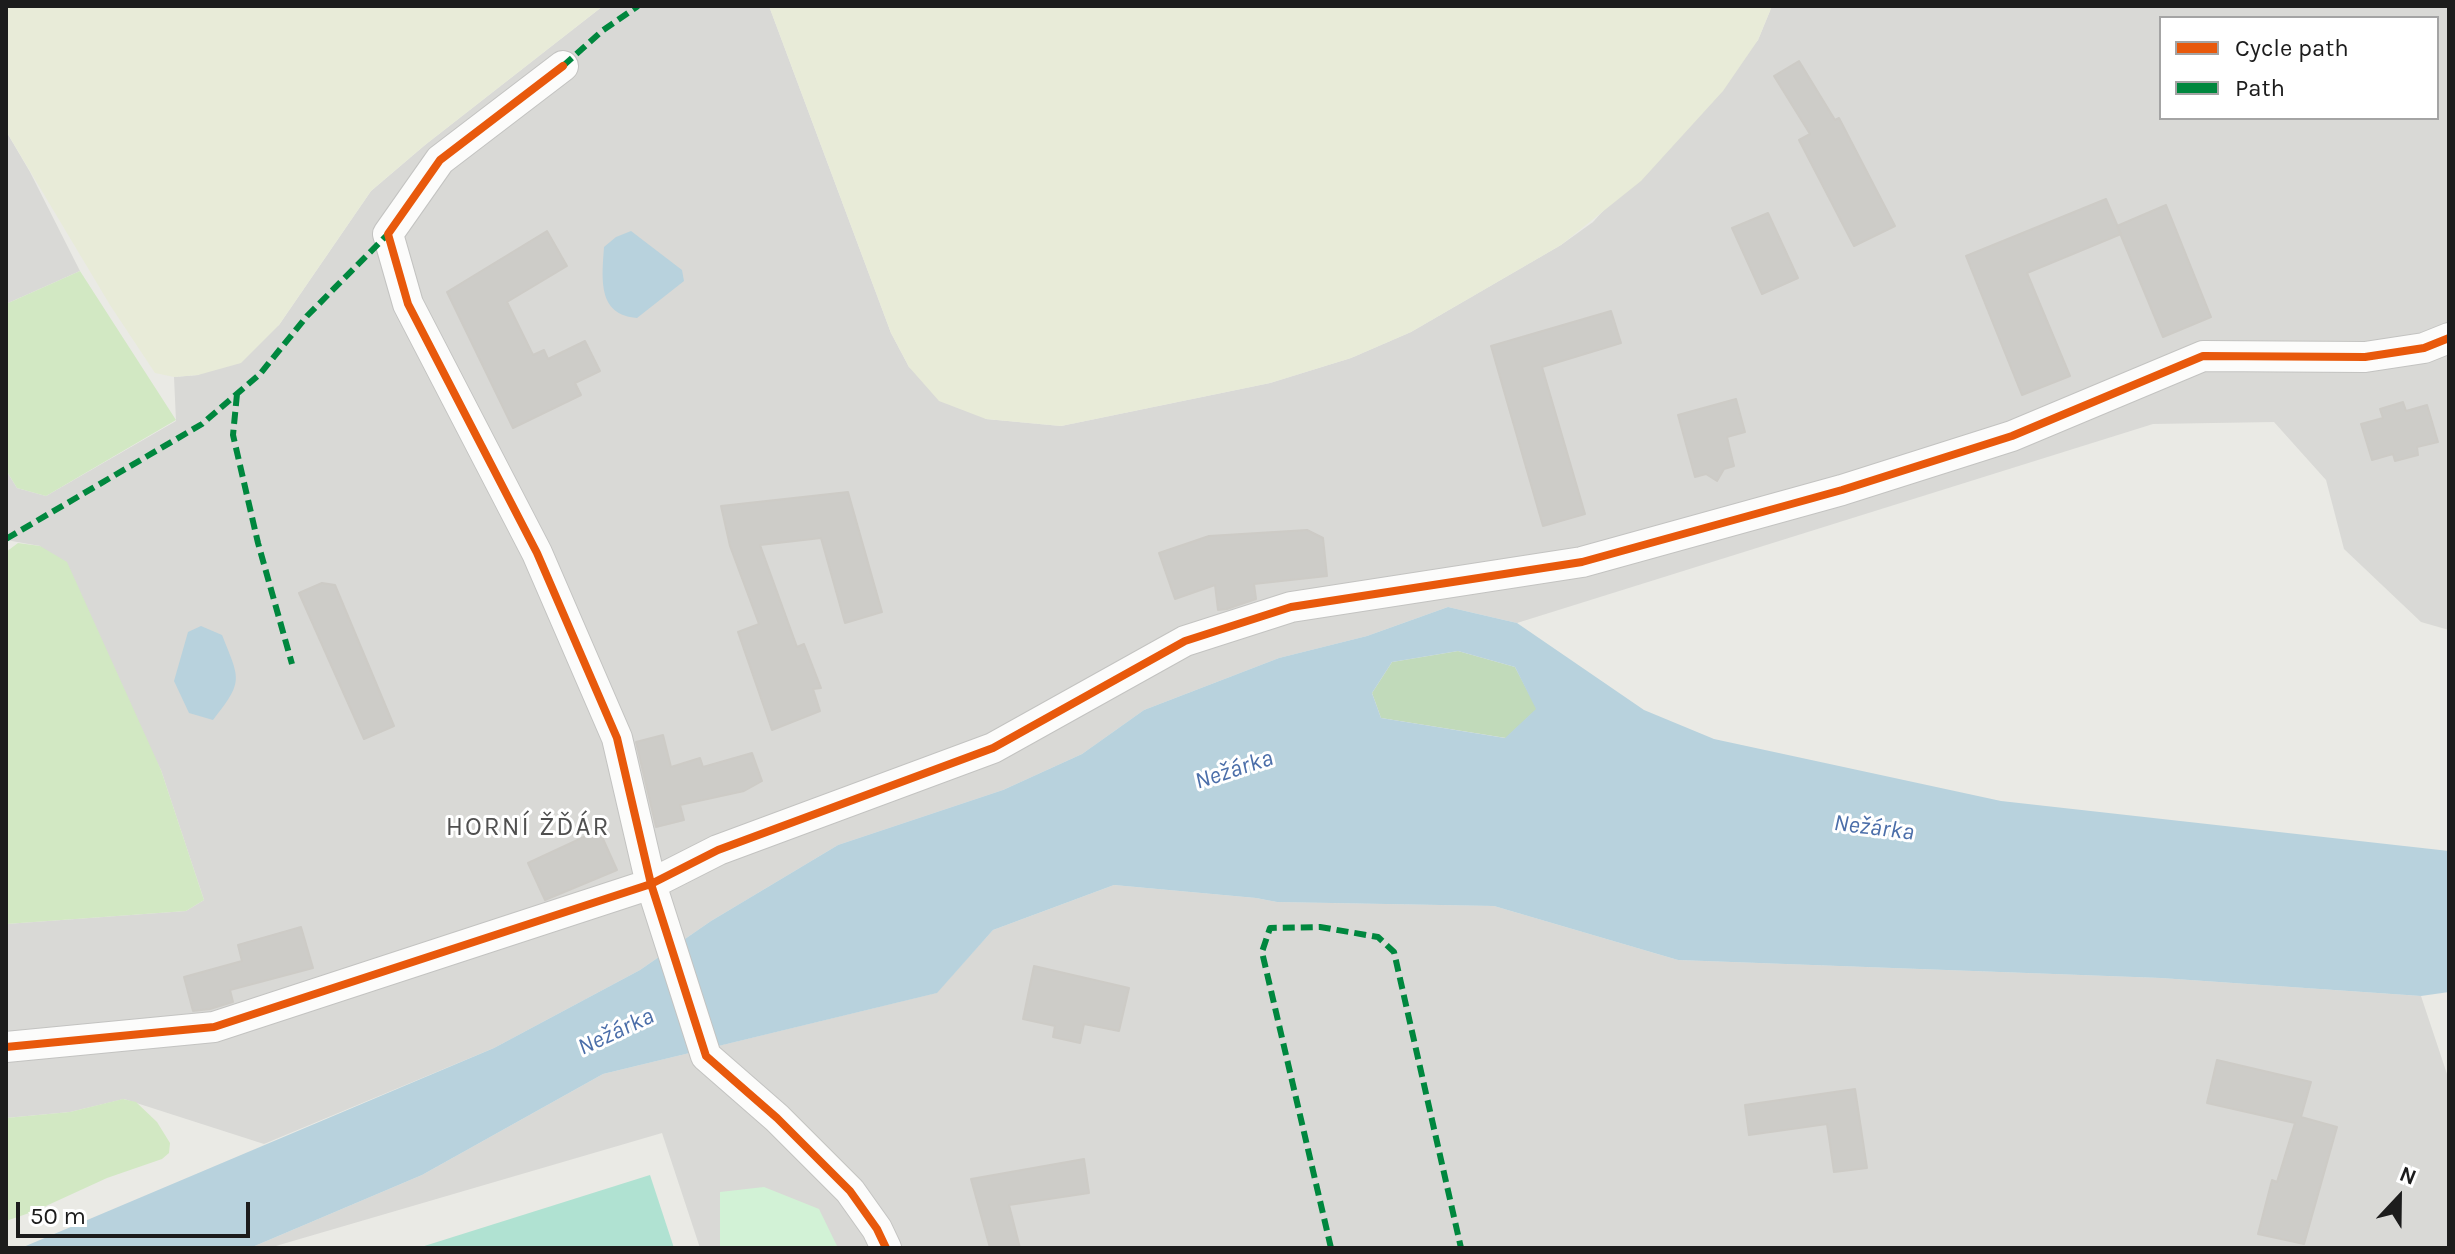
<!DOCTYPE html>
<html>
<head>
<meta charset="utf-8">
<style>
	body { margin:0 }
	#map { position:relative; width:2455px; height:1254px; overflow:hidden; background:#eaeae5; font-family:Karla,sans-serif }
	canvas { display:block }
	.frame { position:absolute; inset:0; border:8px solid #1c1c1c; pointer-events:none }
	.legend { position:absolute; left:2159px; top:16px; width:280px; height:104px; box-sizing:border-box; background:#fff; border:2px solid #a4a4a4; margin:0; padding:10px 14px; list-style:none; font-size:24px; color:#1c1c1c }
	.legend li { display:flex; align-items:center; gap:16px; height:40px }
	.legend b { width:40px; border:2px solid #a4a4a4 }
	.north { position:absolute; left:2359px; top:1158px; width:80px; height:80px; -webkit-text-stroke:6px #fff; paint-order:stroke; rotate:22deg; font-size:22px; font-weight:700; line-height:32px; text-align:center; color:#1c1c1c }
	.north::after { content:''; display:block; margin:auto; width:28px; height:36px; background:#1c1c1c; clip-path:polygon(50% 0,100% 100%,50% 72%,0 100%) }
	.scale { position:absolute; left:16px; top:1202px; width:234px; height:36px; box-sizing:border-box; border:4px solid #1c1c1c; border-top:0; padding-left:10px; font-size:24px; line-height:28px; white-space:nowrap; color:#1c1c1c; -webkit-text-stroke:6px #fff; paint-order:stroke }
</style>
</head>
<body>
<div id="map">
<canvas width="2455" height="1254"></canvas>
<div class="frame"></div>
<ul class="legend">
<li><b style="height:10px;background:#e8590c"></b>Cycle path</li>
<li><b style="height:10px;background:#00873e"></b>Path</li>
</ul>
<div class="north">N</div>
<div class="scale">50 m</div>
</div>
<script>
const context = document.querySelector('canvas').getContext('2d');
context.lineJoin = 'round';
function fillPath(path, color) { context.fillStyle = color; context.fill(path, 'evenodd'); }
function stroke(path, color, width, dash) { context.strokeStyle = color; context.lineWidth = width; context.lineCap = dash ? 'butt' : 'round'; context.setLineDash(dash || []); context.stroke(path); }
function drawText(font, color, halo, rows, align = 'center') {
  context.font = font + ' Karla,sans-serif'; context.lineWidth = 6; context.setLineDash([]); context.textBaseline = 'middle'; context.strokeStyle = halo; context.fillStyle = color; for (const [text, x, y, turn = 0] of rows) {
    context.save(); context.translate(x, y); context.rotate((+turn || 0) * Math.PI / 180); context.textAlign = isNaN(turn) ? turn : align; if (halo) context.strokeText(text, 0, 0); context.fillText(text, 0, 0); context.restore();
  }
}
const residential = new Path2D(`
	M603,6H769L891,333L909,367L986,419L1061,426L1270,383L1351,358L1411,332L1561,245L1593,222L1758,40L1772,6H2449V630L2421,622L2344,549L2326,480L2274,422L2153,424L1517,623L1448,607L1367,636L1279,658L1144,710L1082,754L1003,790L838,845L711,921L640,970L494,1048L264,1144L124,1099L70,1112L6,1118V924L186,911L204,900L161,770L40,546L6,540V470L17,488L46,496L176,421L174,377L198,375L279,325L371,191L425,145ZM2161,18H2437V118H2161Z
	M6,131L30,172L80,271L6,304Z
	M1114,885L1256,898L1277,902L1494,906L1678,960L2161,978L2421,996L2449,1080V1248H700L662,1133L269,1248H250L422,1175L603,1074L936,993L993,930Z`);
const farmland = new Path2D(`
	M6,6H603L425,145L371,191L279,325L241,363L198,375L174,377L155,373L110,305L6,131Z
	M769,6H1772L1758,40L1723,91L1641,181L1561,245L1411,332L1351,358L1270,383L1061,426L986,419L939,401L909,367L891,333Z`);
const grass = new Path2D(`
	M80,271L176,420L46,496L17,488L6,470V304Z
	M18,543L40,546L67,562L161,770L204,900L186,911L6,924V552Z
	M123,1099L136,1102L157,1122L170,1143L169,1153L162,1159L107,1178L35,1211L6,1221V1118L70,1112Z`);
const forest = new Path2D(`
	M1458,651L1515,667L1537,709L1506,738L1381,718L1372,693L1392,662Z`);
const park = new Path2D(`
	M764,1187L819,1209L838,1248H720V1192Z`);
const pitch = new Path2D(`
	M650,1175L674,1248H418Z`);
const water = new Path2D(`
	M631,231L682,270L684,281L637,318C597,315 602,278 604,247L616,237Z
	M1448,607L1517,623L1644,710L1714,739L2001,801L2449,851V992L2421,996L2161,978L1678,960L1494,906L1277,902L1256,898L1114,885L993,930L937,993L603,1074L422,1175L250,1248H21L494,1048L640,970L711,921L838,845L1003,790L1082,754L1144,710L1279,658L1367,636ZM1458,651L1515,667L1536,709L1505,738L1381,718L1372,693L1392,662Z
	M201,626L222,635C240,680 244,681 213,720L189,713L174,681L188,632Z`);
const building = new Path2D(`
	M1799,61L1835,120L1839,118L1895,226L1854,246L1799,140L1810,134L1774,76Z
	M2106,199L2121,234L2027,273L2070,376L2022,395L1966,256Z
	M2166,205L2211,317L2163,337L2117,226Z
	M1768,213L1798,278L1762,294L1732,228Z
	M547,231L567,266L507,302L533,355L544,350L548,359L585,341L600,371L575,383L581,395L513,428L447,292Z
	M1611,311L1621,343L1542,367L1585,514L1543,526L1491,346Z
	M1736,399L1745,432L1727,437L1734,466L1724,469L1717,481L1706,474L1695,477L1678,415Z
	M2403,402L2406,411L2427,405L2438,442L2417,447L2418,455L2395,461L2393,454L2372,460L2361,424L2383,418L2380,409Z
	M848,492L882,612L845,623L821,538L760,545L797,647L804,644L821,688L813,689L820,711L772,730L738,632L759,624L730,546L721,506Z
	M1307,530L1323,538L1327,576L1254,584L1256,599L1227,609L1218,610L1215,585L1175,599L1159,553L1209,536Z
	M322,583L335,585L394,726L364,739L299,593Z
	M663,735L671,767L700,758L703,767L752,753L762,781L744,791L680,805L684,820L656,827L636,742Z
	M599,830L617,870L545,900L528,863Z
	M301,927L313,968L230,990L233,1002L210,1009L193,1011L184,977L242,961L238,945Z
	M1034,966L1129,988L1119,1031L1084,1024L1080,1043L1053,1037L1055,1026L1023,1019Z
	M2217,1060L2311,1082L2301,1117L2337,1127L2304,1244L2258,1234L2272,1180L2277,1182L2295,1123L2207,1103Z
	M1855,1089L1867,1168L1834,1172L1827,1124L1749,1135L1745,1105Z
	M1084,1159L1089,1193L1009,1205L1020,1248H990L971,1179Z`);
const minor = new Path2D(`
	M563,66L440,160L388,234L408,304L537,553L617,738L651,884L706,1056L777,1118L850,1191L877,1229L886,1248
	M6,1047L214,1027L651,884L718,850L993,748L1185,641L1291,607L1582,562L1842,490L2012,436L2203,356L2365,357L2424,348L2449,338`);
const quiet = new Path2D(`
	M563,66L602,31L638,6
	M237,394L233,435L258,543L292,664
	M6,539L202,424L260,374L307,316L388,234
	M1331,1248L1262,952L1270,928L1320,927L1378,937L1394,952L1461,1248`);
const cycleway = new Path2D(`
	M563,66L440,160L388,234L408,304L537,553L617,738L651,884L706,1056L777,1118L850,1191L877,1229L886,1248
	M6,1047L214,1027L651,884L718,850L993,748L1185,641L1291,607L1582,562L1842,490L2012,436L2203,356L2365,357L2424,348L2449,338`);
const waterNames = [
	["Nežárka",1234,770,-18],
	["Nežárka",1874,828,7],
	["Nežárka",616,1032,-25]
];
const quarterNames = [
	["HORNÍ ŽĎÁR",528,828]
];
fillPath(residential, '#d9d9d6');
fillPath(farmland, '#e8ebd8');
fillPath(grass, '#d2e8c3');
fillPath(forest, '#c1daba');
fillPath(park, '#d2f2d6');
fillPath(pitch, '#b0e2d2');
fillPath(water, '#b8d2dd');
fillPath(building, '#cdccc8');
stroke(building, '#cdcbc6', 2);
stroke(minor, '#c3c3c1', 32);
stroke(minor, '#fcfcfb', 30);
stroke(quiet, '#00873e', 6, [12, 6]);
stroke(cycleway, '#e8590c', 8);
drawText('italic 24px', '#4b6ea9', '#fff', waterNames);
context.letterSpacing = '2px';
drawText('26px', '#4f4f4f', '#fff', quarterNames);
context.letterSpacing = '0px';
</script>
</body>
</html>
